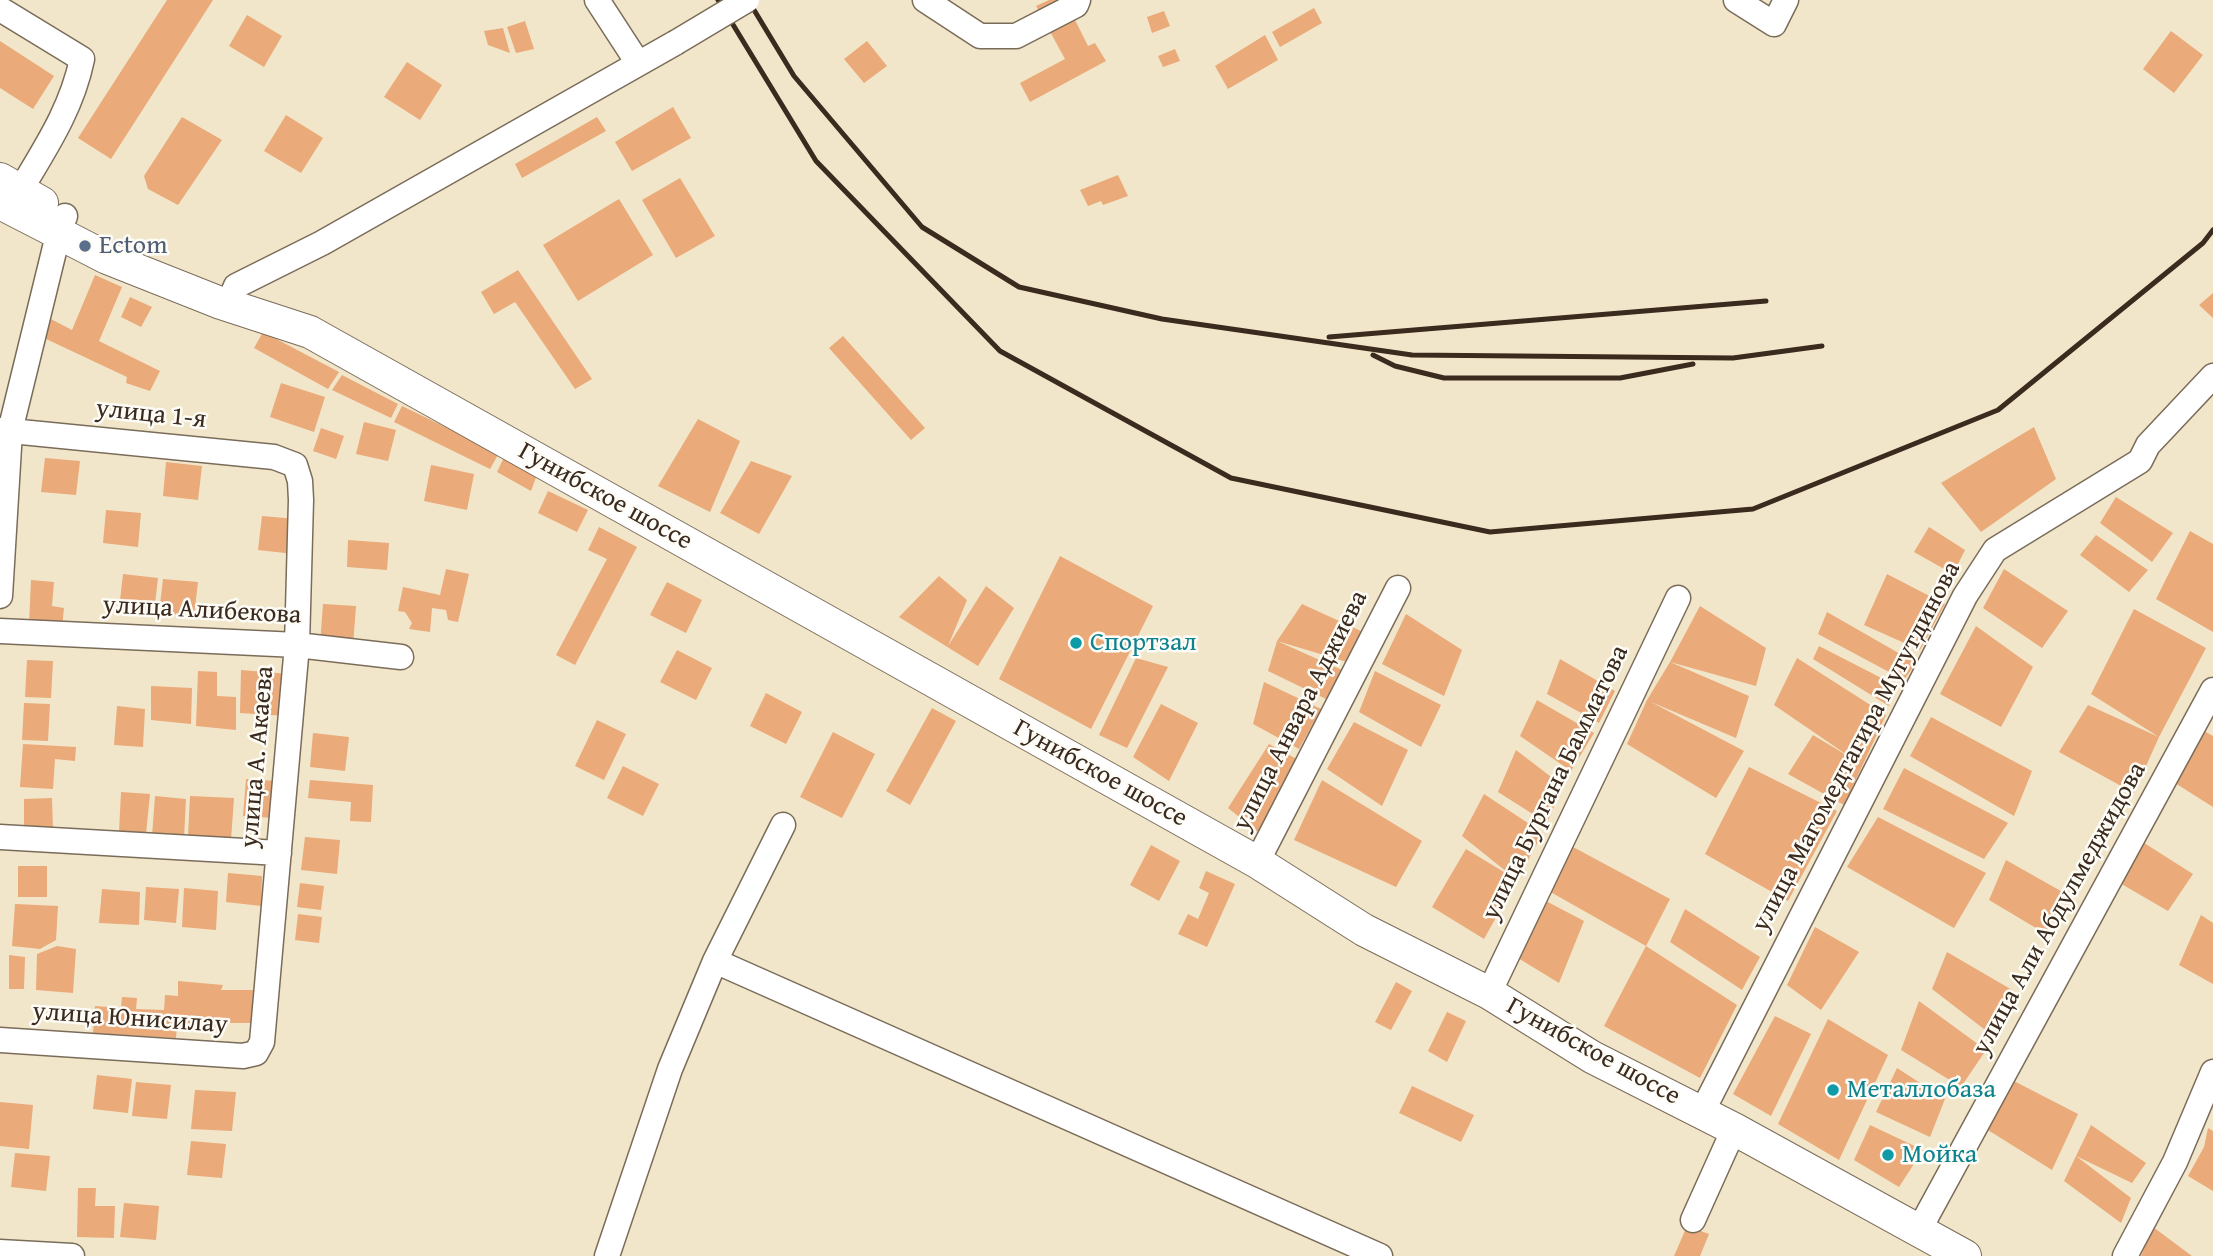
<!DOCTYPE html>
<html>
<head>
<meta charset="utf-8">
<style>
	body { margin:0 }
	canvas { display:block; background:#f1e6ca }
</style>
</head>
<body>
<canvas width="2213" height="1256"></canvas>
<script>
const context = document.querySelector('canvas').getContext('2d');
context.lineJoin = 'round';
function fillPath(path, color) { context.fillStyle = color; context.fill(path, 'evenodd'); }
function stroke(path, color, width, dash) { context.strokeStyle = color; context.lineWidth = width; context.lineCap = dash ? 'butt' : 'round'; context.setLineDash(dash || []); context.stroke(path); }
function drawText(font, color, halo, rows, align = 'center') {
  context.font = font + ' "Gentium Book Plus",serif'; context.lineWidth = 5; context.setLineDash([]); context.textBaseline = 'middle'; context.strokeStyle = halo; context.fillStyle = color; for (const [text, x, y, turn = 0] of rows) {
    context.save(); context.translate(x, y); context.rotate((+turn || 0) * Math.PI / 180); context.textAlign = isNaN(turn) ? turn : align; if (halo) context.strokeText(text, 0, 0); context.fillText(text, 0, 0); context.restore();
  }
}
const building = new Path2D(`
	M167,0H213L111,159L78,138Z
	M1049,0H1065L1088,46L1095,43L1106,61L1030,102L1020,83L1065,59L1036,6Z
	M1314,8L1322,23L1280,47L1272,32Z
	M1164,11L1170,26L1152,33L1147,17Z
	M247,15L282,36L264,67L229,46Z
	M525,21L534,49L516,53L507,27Z
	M503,28L510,53L488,45L484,31Z
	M2171,31L2203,55L2174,93L2143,69Z
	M1265,35L1278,60L1228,89L1215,66Z
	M0,41L54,76L33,109L0,88Z
	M867,41L887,66L864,83L844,59Z
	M1175,49L1180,61L1163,67L1158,56Z
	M407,62L442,85L420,120L384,97Z
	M673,107L691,138L632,171L615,142Z
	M286,115L323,138L301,173L264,151Z
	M182,117L222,140L178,205L148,189L144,176Z
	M597,117L606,131L522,178L515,164Z
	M1118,175L1128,196L1103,205L1101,201L1088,206L1080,190Z
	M680,178L715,236L676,258L642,200Z
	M619,199L653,255L578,301L543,245Z
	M518,270L592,379L575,389L515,302L494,314L481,292Z
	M95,275L122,287L99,341L160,371L150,391L126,383L127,377L44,338L45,316L72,330Z
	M2213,293V318L2199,305Z
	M130,297L152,307L141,327L121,317Z
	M263,332L339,372L328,389L254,348Z
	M843,336L925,428L911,440L829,348Z
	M342,375L398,404L391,418L332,390Z
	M281,383L325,397L314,432L270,417Z
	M402,406L499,453L490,469L394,422Z
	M698,419L740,441L710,512L658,486Z
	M364,422L396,430L388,461L356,454Z
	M2034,427L2056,479L1981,532L1941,483Z
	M321,428L344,436L336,459L313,451Z
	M505,455L538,472L531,491L497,472Z
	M45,458L80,461L76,495L41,492Z
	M751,461L792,476L759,534L720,513Z
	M166,462L202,466L198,500L163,496Z
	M431,465L474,474L467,510L424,501Z
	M548,491L588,510L577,532L538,513Z
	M2116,497L2173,533L2152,562L2100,523Z
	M106,510L141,513L138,547L103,543Z
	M262,516L297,519L294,554L258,550Z
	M599,527L637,547L575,665L556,655L607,559L588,550Z
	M1929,527L1965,550L1953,574L1914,552Z
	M2190,531L2213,544V632L2156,599Z
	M2096,535L2148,570L2129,592L2080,555Z
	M348,540L389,543L387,570L347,567Z
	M1060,556L1153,606L1091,729L999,679Z
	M446,569L469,574L458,622L448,620L446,610L432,608L430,632L409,629L412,623L405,612L398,611L403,587L440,595Z
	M2004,569L2068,611L2042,648L1983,608Z
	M123,574L158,578L154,612L119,609Z
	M1887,574L1945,604L1920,650L1864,625Z
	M939,576L967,600L948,646L986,586L1014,608L978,666L899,617Z
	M163,579L198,582L194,616L159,613Z
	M31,580L54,582L52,606L64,608L62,628L29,625Z
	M667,582L702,600L686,633L650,615Z
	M323,604L356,606L353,646L320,644Z
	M1302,604L1361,631L1347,662L1277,641Z
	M1700,606L1766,648L1756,686L1670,662Z
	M2134,609L2206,648L2159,737L2091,694Z
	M1827,612L1916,663L1904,680L1818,634Z
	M1406,614L1462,650L1444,696L1382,664Z
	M1976,626L2033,667L2001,727L1940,694Z
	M1277,641L1342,670L1326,699L1268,671Z
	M1819,646L1895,685L1889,706L1813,659Z
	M677,650L712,668L696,700L660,682Z
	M1136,658L1168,667L1127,748L1099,735Z
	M1797,658L1886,715L1844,805L1788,774L1813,735L1853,759L1774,705Z
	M1560,659L1615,691L1599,723L1547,694Z
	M27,660L53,661L51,698L25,697Z
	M1670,662L1749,696L1736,738L1651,702L1744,751L1716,798L1627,744L1647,700Z
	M241,670L289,674L287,716L240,713Z
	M198,671L217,672V696L236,697V730L196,726Z
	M1375,671L1441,705L1421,747L1359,712Z
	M1264,682L1321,709L1299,749L1253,724Z
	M151,686L192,688L191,724L151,720Z
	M766,693L802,712L786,744L750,726Z
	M1537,700L1594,733L1571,771L1520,736Z
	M24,703L50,704L48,741L22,740Z
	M1161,704L1198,723L1169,781L1133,757Z
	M2088,705L2159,737L2134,793L2059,752Z
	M117,706L145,709L143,747L114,745Z
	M932,708L956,721L910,805L886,791Z
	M1931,717L2032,771L2014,816L1910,756Z
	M597,720L626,734L604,780L575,766Z
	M1354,722L1408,750L1382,806L1327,769Z
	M2204,731L2213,736V807L2175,783Z
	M833,732L875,754L842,818L800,797Z
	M313,733L349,737L345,771L310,767Z
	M23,744L76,747L75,761L55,759L53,789L20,787Z
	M1269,744L1304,763L1262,835L1228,808Z
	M1516,750L1563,786L1547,823L1498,792Z
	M623,766L659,784L643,816L607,798Z
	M1749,767L1837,811L1788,901L1705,854Z
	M1904,768L2008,823L1984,859L1883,809Z
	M246,779L276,781L274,818L243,816Z
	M310,780L373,785L371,822L350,821L351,802L308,798Z
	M1322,780L1422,841L1396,887L1294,840Z
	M121,792L150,794L146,834L119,832Z
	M1484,794L1543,833L1517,880L1462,836Z
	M155,796L186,799L184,838L152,836Z
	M190,796L234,798L231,840L188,836Z
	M52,798L53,829H24V799Z
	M1878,817L1986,873L1954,928L1847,867Z
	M305,837L340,840L337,874L301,870Z
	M2141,841L2193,874L2168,911L2118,882Z
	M1151,845L1180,861L1159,901L1130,885Z
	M1573,847L1670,899L1646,946L1547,890Z
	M1466,849L1517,880L1484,939L1432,907Z
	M2006,860L2066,894L2046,934L1989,900Z
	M18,866H47V897H18Z
	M1206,871L1235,884L1207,947L1178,934L1188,914L1198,919L1209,893L1199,888Z
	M228,873L262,876L261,906L226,902Z
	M300,883L324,886L321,910L297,907Z
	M146,887L179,889L176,923L144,920Z
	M184,888L218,891L216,930L182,927Z
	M102,889L140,892L139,925L99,923Z
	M1544,900L1584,921L1559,983L1513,955Z
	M15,904L58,906L56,940L40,949L12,946Z
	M1685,909L1760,957L1742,990L1670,942Z
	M298,914L322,917L319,943L295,940Z
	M2201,915L2213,923V984L2179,965Z
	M1815,927L1859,952L1821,1010L1787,985Z
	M57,946L76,949L73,993L36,990L37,954Z
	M1646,946L1737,1005L1700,1078L1604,1026Z
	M1947,952L2019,994L1993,1036L1932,989Z
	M9,955L25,957L24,989H9Z
	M178,981L223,985L221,990H253L252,1023H221L222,1027L177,1025L176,1038L93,1033L95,1006L121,1008L122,997L137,998L136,1009L164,1010L165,995L178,996Z
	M1396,982L1412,991L1391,1030L1375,1022Z
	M1919,1001L1986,1050L1961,1087L1901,1050Z
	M1447,1012L1466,1021L1447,1062L1428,1051Z
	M1775,1016L1811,1034L1771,1116L1733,1094Z
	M1828,1019L1888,1055L1839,1160L1778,1124Z
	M1897,1068L1945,1099L1930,1137L1876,1112Z
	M97,1075L132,1079L128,1113L93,1109Z
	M2010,1079L2078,1114L2052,1170L1983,1127Z
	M136,1082L171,1085L167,1119L132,1116Z
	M1412,1086L1474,1115L1461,1142L1399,1113Z
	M195,1090L236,1092L232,1131L191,1129Z
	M0,1102L33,1105L29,1149L0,1146Z
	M1870,1125L1923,1150L1899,1187L1854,1160Z
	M2091,1125L2146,1163L2132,1183L2076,1156Z
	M2208,1128L2213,1131V1191L2188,1176L2204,1147Z
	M191,1141L226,1144L222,1178L187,1175Z
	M15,1153L50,1156L46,1191L11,1187Z
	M2076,1156L2131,1198L2121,1223L2064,1181Z
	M78,1188H96L95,1206H115L114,1238L77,1237Z
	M124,1203L159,1206L156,1240L120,1237Z
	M1687,1226L1709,1234L1700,1256H1674Z
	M2153,1227L2192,1256H2141Z`);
const minor = new Path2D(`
	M597,0L638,63
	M925,0L980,36H1016L1076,5L1078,0
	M1736,0L1774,24L1786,0
	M0,9L82,59C72,108 46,147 21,189
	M228,304L236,286L322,243L675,43
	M0,430L274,457L295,465L300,481L301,500L297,645L262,1042L256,1053L243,1056L0,1040
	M0,596L10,431L58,235L65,216
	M0,631L297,645L401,657
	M0,837L279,853
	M1257,862L1398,588
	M715,961L1380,1256
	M1489,993L1678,598
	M1702,1112L1965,596L1995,550L2140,461L2148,445L2213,376
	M1693,1220L1734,1129
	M1919,1230L2213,690
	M0,1252L72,1256
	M607,1256L670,1069L715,961L783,825
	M2125,1256L2175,1162L2213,1072`);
const major = new Path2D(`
	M0,179L42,203
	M0,203L107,258L218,302L310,332L1257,862L1364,930L1489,993L1592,1057L1734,1129L1965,1256`);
const rail = new Path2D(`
	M718,0L816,161L1000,351L1231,478L1490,532L1753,509L1998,410L2203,243L2213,230
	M748,0L794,76L922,227L1019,287L1162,319L1412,355L1733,358L1822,346
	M1329,337L1766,301
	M1373,355L1395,366L1444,378H1620L1693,364`);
const minorBridge = new Path2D(`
	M675,43L747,0`);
const markers = [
	[85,246,7,"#5c6f8a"],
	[1076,643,7,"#0f9aa8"],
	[1833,1090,7,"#0f9aa8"],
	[1888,1155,7,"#0f9aa8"]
];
const serviceNames = [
	["Ectom",99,246]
];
const streetNames = [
	["улица 1-я",151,415,6],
	["Гунибское шоссе",605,497,29],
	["улица Алибекова",202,611,3],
	["улица Анвара Аджиева",1301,711,-63],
	["улица Магомедтагира Мугутдинова",1857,747,-62],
	["улица А. Акаева",258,757,-85],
	["Гунибское шоссе",1100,774,29],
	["улица Бургана Бамматова",1556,783,-64],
	["улица Али Абдулмеджидова",2060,909,-61],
	["улица Юнисилау",130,1019,4],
	["Гунибское шоссе",1593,1052,29]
];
const cultureNames = [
	["Спортзал",1090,643],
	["Металлобаза",1847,1090],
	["Мойка",1902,1155]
];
fillPath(building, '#eaaa79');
stroke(minor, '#7b6c5a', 27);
stroke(major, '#7b6c5a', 34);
stroke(minor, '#fff', 24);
stroke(major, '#fff', 32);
stroke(rail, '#3b2a1e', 5);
stroke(minorBridge, '#7b6c5a', 27, []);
stroke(minorBridge, '#fff', 24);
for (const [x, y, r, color] of markers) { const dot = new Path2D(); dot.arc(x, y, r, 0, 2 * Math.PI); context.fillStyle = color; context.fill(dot); stroke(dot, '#fdfcf7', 2.5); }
drawText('26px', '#4e5e75', '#fdfcf7', serviceNames, 'left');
drawText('26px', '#3b2a1e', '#fdfcf7', streetNames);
drawText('26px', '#0d838f', '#fdfcf7', cultureNames, 'left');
</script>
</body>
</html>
